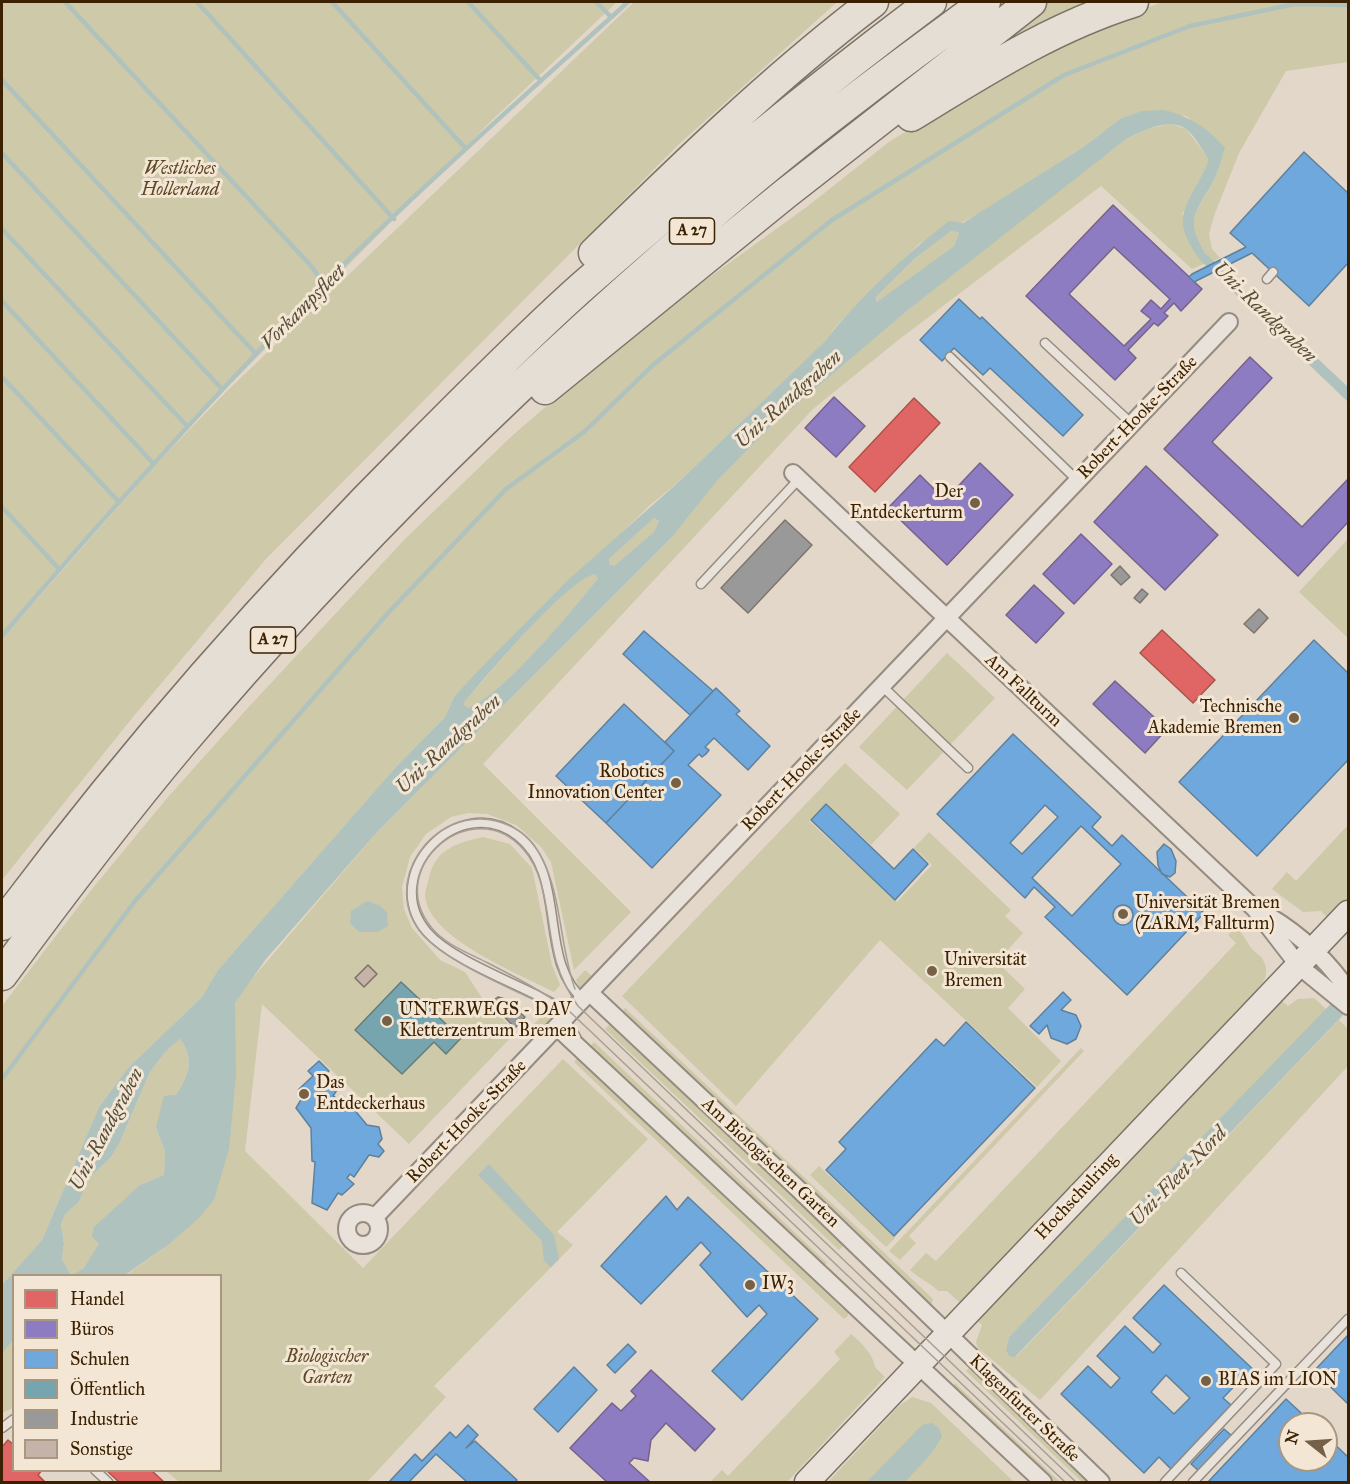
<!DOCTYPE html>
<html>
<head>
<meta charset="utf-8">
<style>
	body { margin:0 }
	#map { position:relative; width:1350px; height:1484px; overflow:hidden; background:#e2d7c8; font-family:"IM FELL Great Primer",serif }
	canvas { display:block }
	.frame { position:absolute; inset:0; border:3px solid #3b2102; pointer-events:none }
	.legend { position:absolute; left:12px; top:1274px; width:210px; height:198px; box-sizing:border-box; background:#f3e6d4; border:2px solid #a99780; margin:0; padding:8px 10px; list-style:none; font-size:18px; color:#3b2102 }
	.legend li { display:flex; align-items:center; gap:12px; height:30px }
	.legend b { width:30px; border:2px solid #a99780 }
	.north { position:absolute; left:1278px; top:1412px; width:60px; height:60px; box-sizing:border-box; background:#f3e6d4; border:2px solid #a99780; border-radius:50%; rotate:287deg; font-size:16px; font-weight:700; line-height:24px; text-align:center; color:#3b2102 }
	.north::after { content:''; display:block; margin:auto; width:21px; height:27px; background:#756147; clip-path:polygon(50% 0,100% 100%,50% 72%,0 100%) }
</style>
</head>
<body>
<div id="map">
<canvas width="1350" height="1484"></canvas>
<div class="frame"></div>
<ul class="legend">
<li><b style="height:16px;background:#e06666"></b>Handel</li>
<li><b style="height:16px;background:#8e7cc3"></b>Büros</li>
<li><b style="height:16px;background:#6fa8dc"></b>Schulen</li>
<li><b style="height:16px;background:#76a5af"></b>Öffentlich</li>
<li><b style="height:16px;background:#999"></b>Industrie</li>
<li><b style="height:16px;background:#c5b2a9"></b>Sonstige</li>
</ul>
<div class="north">N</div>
</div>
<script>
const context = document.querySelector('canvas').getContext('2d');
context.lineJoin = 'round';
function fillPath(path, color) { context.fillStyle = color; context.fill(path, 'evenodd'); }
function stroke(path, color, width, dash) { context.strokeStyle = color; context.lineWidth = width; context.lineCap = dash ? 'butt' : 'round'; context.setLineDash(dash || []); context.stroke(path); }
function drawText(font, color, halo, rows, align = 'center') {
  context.font = font + ' "IM FELL Great Primer",serif'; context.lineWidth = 6; context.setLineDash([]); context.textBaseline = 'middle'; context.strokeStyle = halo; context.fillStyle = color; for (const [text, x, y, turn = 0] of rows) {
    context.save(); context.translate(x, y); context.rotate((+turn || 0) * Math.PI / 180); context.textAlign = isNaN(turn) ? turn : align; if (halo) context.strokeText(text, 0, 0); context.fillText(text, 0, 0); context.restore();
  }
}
const green = new Path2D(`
	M2,2H617L489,123L167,448L2,635Z
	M634,2H837L678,145L265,560L133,717L2,880V639L155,465L227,391Z
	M1048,2H1106L901,112Z
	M1163,2H1348V62L1286,71L1239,153L1215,213L1209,234L1212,249L1220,258L1213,261C1178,227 1194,216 1213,183C1218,173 1221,159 1224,148L1186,116L1120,119L1082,148L980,213L919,244L838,324L824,342L682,479L650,505L454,697L445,717L395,768L218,970L202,997L128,1068L99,1107L42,1240L2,1285V1006L92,889L168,797L245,711L405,539L514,434L627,337L808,206L889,142L989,80L1092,28Z
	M1171,124L1186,129L1210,160L1182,214L1204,264L1192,269L1101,186L897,341L813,409L483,764L631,912L574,970L551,862L541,847L516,825L487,814L468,813L451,817L426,834L410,857L402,887L404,909L412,928L440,960L465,972L484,1001L516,1032L409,1144L262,1004L245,1151L363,1268L563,1059L648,1139L557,1232L573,1245L434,1386L446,1397L367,1482H179L166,1471L220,1470V1276H125L168,1245L229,1149L235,1003L246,986L379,830L672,537L718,480L768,429L908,310L1064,185L1126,139L1150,128Z
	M952,229L959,233L954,246L878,302L876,297L914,259Z
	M654,518L659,521L654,532L614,566L609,564V559Z
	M1348,539V638L1299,592Z
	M595,573L598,578C574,609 502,697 468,708L462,704C491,676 559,582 595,573Z
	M947,653L995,698L907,790L859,747Z
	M845,763L900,814L871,845L826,803L809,821L897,902L932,865L914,848L929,832L1011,910L1005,916L1023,933L997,962L1025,989L1008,1008L1061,1061L1037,1087L880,940L736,1106L622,996Z
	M1348,825V900L1335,914L1326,916L1321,911L1303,912L1272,889L1287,872L1296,881Z
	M483,837L510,844L532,868L552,965L560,985L554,992C520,974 429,939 425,896C425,891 428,883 429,878C435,849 457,843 483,837Z
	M1236,927C1246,937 1246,942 1253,950C1256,954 1261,955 1263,960C1273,977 1258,989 1247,1001L1248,1005L968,1300L959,1302L947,1291H938C930,1282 919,1279 910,1270L926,1253L936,1261L1236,943L1228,935Z
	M585,970L593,977L580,991L576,980Z
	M1314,998L1327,1010L1009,1337L1006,1350L1016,1357L1339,1020L1348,1029V1066L1040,1400L978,1348L976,1342L982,1325L974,1318L1279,999L1288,1006L1298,999Z
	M625,1008L933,1299L930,1310L902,1283V1277L637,1024L631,1019L628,1023L619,1015Z
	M547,1011L557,1015L542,1031L534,1024Z
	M611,1023L845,1244L839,1250L605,1029Z
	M180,1039C204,1070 173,1100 156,1127L165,1152L164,1175L140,1185L83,1269L71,1275L62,1259L64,1244L61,1224L65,1214L79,1202L88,1179L111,1157L119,1144L150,1072L166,1051Z
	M594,1042L827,1263L821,1269L589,1048Z
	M1081,1048L1084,1051L909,1236L916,1243L900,1260L889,1251Z
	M580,1055L587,1063L585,1065L589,1070L843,1309H848V1316L844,1319L574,1062Z
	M819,1166L895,1238L886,1247L810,1175Z
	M851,1334C861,1342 873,1354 875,1367L885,1377L787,1482H710L722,1470L728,1476L840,1359L834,1352Z
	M13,1340V1408L2,1413V1354Z
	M970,1367L1092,1482H1082L966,1371Z
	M955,1383L1060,1482H1052L952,1387Z
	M912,1397L931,1403L1014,1482H828L899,1406Z`);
const water = new Path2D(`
	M1164,110C1190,117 1207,127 1225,148C1221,159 1218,174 1212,184C1195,213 1185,220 1205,253L1348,387V402L1202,262C1165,214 1190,206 1209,160C1203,151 1195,136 1186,129C1168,117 1143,131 1126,139L908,310L768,429L718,480L672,537L379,830L266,959L235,1003L236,1075L229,1149L214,1200L199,1218L168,1245L125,1275H71L83,1269L99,1244L92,1236L94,1227L140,1185L164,1175L165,1152L156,1127L164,1096L176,1095C189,1076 195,1059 180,1039L166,1051L150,1072L119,1144L111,1157L88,1179L79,1202L65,1214L61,1224L64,1244L62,1259L71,1275L14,1276L13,1340L2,1354V1285L42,1240L99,1107L128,1068L202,997L218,970L395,768L445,717L454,697L477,672L567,581L682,479L824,342C860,297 904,256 949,221L963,223L1082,148L1120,119L1142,111ZM952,230L959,233L954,246L877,302L876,297L914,259ZM654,518L659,521L654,532L614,566L609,564V559ZM595,574L598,578C574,609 501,697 468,708L463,704C485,678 566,580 595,574Z
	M367,901L379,905L387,912L388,926L378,932H359L350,923L351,911Z
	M1348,986V1010L1015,1357L1009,1356L1006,1350L1009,1337Z
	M489,1164L554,1235L559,1259L551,1267L544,1261L542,1241L478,1175Z
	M932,1423L939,1428L942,1437L930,1455L905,1482H867L922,1425Z`);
const shops = new Path2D(`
	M914,398L940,423L875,492L849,467Z
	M1162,630L1215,680L1193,703L1140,653Z
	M8,1440L14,1445V1470H42L38,1475L45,1482H2V1447Z
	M106,1470H151L164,1482H119Z`);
const offices = new Path2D(`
	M1113,205L1202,289L1181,311L1174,303L1164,313L1168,316L1158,326L1154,323L1128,350L1136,358L1115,380L1026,296ZM1114,247L1170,299L1161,309L1151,300L1141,311L1151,319L1124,346L1069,294Z
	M1250,357L1272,378L1212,442L1302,527L1348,479V522L1298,576L1164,449Z
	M834,397L865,426L836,457L805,428Z
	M980,463L1013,495L947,565L888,508L920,475L945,500Z
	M1146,466L1218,535L1165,590L1094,522Z
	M1081,534L1112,564L1074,604L1043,574Z
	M1034,585L1064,613L1036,643L1006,615Z
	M1115,681L1167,729L1145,753L1093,704Z
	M651,1370L715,1429L695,1451L666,1423L651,1440L648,1461L634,1458L629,1463L650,1482H607L570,1448L612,1403L621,1411L636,1396L631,1391Z`);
const schools = new Path2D(`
	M1304,152L1348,193V263L1309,306L1252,253L1194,282L1189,277L1192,274L1246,247L1230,233Z
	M959,299L980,319L982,317L1083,415L1063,436L990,368L983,375L954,348L942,361L920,340Z
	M644,631L713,691L690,715L623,654Z
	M1314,640L1348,673V760L1257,856L1179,782Z
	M716,688L740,711L736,714L770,746L748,770L714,738L705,747L709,750L706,754L702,757L699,754L688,765L721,795L652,868L606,823L674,751L665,742Z
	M624,704L674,751L606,823L556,776Z
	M1013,734L1101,817L1092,827L1112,846L1122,835L1204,913L1127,995L1045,917L1055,907L1034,887L1025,898L937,814ZM1045,805L1058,817L1022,854L1010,843ZM1081,826L1121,864L1072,916L1032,878Z
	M826,804L894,869L913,849L928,864L895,900L811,820Z
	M1164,844L1171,849L1176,861L1175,873L1170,877L1162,874L1158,865L1157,852Z
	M1113 915a10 10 0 1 1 20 0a10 10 0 1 1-20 0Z
	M1063,992L1071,1000L1061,1010L1076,1015L1081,1026L1076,1039L1067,1044L1051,1038L1047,1025L1039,1034L1030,1026Z
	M966,1022L1035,1088L894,1236L826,1170L846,1149L839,1142L936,1039L944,1046Z
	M319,1061L329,1071L316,1084L325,1088L328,1083L337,1090L333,1096L338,1099L343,1096L367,1125L379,1127L382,1139L378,1144L384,1151L379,1157L369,1155L354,1177L350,1174L347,1178L354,1184L342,1195L338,1193L327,1210L312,1203L315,1162L312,1161L311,1128L296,1108L302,1098L299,1089L313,1076L308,1071Z
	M666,1196L677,1210L688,1197L818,1319L742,1400L712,1371L767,1314L759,1305L747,1317L700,1265L711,1253L701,1242L641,1304L601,1266Z
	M1164,1285L1259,1375L1251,1383L1244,1376L1223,1398L1231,1405L1171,1469L1159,1457L1144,1473L1061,1394L1088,1366L1111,1388L1120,1378L1097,1356L1125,1326L1153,1353L1161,1344L1133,1318ZM1166,1375L1190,1398L1174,1414L1151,1392Z
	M1348,1335V1404L1314,1371Z
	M628,1344L636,1352L615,1373L607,1365Z
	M574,1367L597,1390L558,1432L534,1409Z
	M1286,1399L1313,1424H1290V1460H1326V1436L1348,1457V1482H1208Z
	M468,1425L478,1435L466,1448L475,1441L517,1480L515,1482H467L436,1454L409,1482H389L415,1454L422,1461L450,1432L456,1438Z
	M1224,1429L1232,1436L1199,1471L1191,1464Z`);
const public = new Path2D(`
	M401,982L461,1038L446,1054L434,1042L402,1074L355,1030Z`);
const industry = new Path2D(`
	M785,520L812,545L748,613L721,588Z
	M1120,566L1130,577L1121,585L1111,575Z
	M1142,589L1148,594L1140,603L1134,598Z
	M1259,609L1268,618L1254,633L1244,624Z
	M498,997L505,999L525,1017L515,1028L494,1006L495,999Z`);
const stream = new Path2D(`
	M65,2L313,268L324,285
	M197,2L394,219
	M332,2L466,149
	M468,2L541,81
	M596,2L611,17
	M2,80L256,354
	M2,153L222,389
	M2,229L187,426
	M2,301L153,463
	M2,377L118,501
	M2,507L59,569
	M2,636C102,519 205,405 313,295C414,193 522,98 628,2
	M2,1079L135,901L388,613L506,489L584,432L653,365L832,220L1064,75L1190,26L1295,4L1348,5`);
const building = new Path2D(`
	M368,965L377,974L364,987L355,978Z`);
const lane = new Path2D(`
	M1267,279L1273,272
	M1045,343L1132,424
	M950,357L1078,481
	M701,584L799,479
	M882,686L968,768
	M576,1037L558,1009L550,1002C516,983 451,960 427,932C378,875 458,790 518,836C569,876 536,961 585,1001
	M2,1428L14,1419
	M95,1470L108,1482
	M1165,1482L1276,1364L1181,1273
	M1193,1482L1348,1319`);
const street = new Path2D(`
	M793,473L1255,909L1299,966L1348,1006
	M1256,909C1293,928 1324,956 1348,990
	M590,993L792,1183L1101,1482
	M557,1027L1043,1482
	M347 1229a16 16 0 1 1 32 0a16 16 0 1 1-32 0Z
	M375,1217L1229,322`);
const secondary = new Path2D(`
	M807,1482L1348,913`);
const highway = new Path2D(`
	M911,116C983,72 1053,27 1133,2
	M594,253C684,165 773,78 873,2
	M545,389L785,194L1031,2
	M2,925C130,753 271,593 422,442C475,389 528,335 583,286C696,187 812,91 931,2
	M2,975C60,896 119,818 182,743C351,543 541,358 742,189C820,123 903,62 985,2`);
const tram = new Path2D(`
	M562,1013C524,994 450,965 423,935C378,883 433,806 496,821C511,825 525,833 534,845C563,886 558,943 575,989
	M1065,1482L567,1009C542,991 515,977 488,963C469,953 445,945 431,927C383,867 473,792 523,849C549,877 546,926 556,961C561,978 568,992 578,1006L1076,1482`);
const markers = [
	[975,503,6,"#756147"],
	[1294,718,6,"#756147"],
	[676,783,6,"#756147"],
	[1123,914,6,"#756147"],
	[932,971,6,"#756147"],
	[387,1021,6,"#756147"],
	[304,1094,6,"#756147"],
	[750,1285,6,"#756147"],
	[1206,1381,6,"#756147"]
];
const shields = [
	[692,231,45],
	[273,640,45]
];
const shieldNames = [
	["A 27",692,231],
	["A 27",273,640]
];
const parkNames = [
	["Westliches",180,170],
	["Hollerland",180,191],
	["Biologischer",327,1358],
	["Garten",327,1379]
];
const streetNames = [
	["Robert-Hooke-Straße",1138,418,-46],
	["Am Fallturm",1023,691,43],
	["Robert-Hooke-Straße",802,770,-46],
	["Robert-Hooke-Straße",467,1122,-46],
	["Am Biologischen Garten",770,1163,43],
	["Hochschulring",1077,1197,-47],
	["Klagenfurter Straße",1024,1409,44]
];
const poiNames = [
	["Der",963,493,"right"],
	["Entdeckerturm",963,514,"right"],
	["Technische",1282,708,"right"],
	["Akademie Bremen",1282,729,"right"],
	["Robotics",664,773,"right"],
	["Innovation Center",664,794,"right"],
	["Universität Bremen",1135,904],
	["(ZARM, Fallturm)",1135,925],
	["Universität",944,961],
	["Bremen",944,982],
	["UNTERWEGS - DAV",399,1011],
	["Kletterzentrum Bremen",399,1032],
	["Das",316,1084],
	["Entdeckerhaus",316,1105],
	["IW3",762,1285],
	["BIAS im LION",1218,1381]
];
const waterNames = [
	["Vorkampsfleet",304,308,-45],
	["Uni-Randgraben",1264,313,44],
	["Uni-Randgraben",789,400,-42],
	["Uni-Randgraben",449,745,-43],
	["Uni-Randgraben",107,1130,-62],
	["Uni-Fleet-Nord",1179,1177,-46]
];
fillPath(green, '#cec9a8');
fillPath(water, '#b0c2bd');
fillPath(shops, '#e06666');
stroke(shops, '#ae5148', 1.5);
fillPath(offices, '#8e7cc3');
stroke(offices, '#756189', 1.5);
fillPath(schools, '#6fa8dc');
stroke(schools, '#5f809b', 1.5);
fillPath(public, '#76a5af');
stroke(public, '#647d7b', 1.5);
fillPath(industry, '#999');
stroke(industry, '#7d756c', 1.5);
stroke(stream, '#b0c2bd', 4.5);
fillPath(building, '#c5b2a9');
stroke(building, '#7c7266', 1.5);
stroke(lane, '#958b7f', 11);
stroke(street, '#958b7f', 20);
stroke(secondary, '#7c7266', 27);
stroke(highway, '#7c7266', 33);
stroke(lane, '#e8e2db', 8);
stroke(street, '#e8e2db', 16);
stroke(secondary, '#e8e2db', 24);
stroke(highway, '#e5ded5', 30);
stroke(tram, '#a69f96', 1.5);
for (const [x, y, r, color] of markers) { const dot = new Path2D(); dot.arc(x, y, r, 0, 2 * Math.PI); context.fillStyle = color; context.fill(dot); stroke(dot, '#f3e6d4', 2); }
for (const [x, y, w] of shields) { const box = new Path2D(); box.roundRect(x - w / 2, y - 13, w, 26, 4.5); context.fillStyle = '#f3e6d4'; context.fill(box); stroke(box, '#3b2102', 1.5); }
drawText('bold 16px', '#3b2102', null, shieldNames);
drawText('italic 18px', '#5c4825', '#f3e6d4', parkNames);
drawText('18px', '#3b2102', '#f3e6d4', streetNames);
drawText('18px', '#3b2102', '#f3e6d4', poiNames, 'left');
drawText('italic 20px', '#584f39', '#f3e6d4', waterNames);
</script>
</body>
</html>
